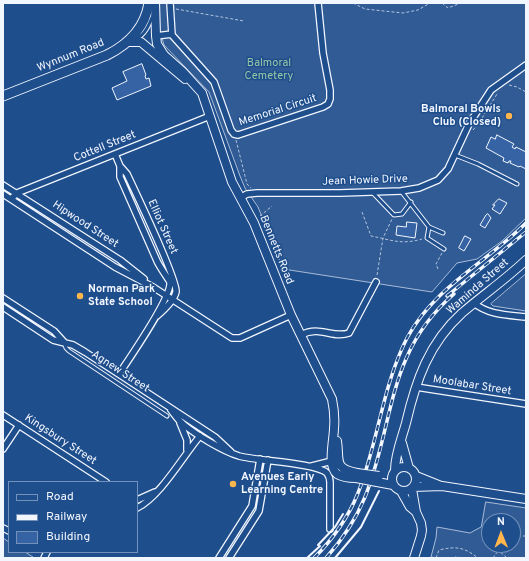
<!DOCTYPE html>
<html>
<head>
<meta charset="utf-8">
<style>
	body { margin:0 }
	#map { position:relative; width:529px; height:561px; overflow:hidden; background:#1f4e8c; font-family:Overpass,sans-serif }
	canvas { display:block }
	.frame { position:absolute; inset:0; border:4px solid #f2f6ff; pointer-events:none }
	.legend { position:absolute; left:8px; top:481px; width:130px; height:72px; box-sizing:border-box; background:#1f4e8c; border:1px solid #7391ba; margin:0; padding:5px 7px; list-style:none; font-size:12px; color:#f2f6ff }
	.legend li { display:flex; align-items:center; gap:8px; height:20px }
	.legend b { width:20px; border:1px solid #7391ba }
	.north { position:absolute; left:481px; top:513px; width:40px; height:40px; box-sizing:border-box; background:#1f4e8c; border:1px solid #7391ba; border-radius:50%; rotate:359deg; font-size:11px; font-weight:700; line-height:16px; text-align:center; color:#f2f6ff }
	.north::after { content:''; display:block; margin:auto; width:14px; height:18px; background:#ffb74d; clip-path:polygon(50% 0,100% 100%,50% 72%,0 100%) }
</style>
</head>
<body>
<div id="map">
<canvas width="529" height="561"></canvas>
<div class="frame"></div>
<ul class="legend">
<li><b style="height:5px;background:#1f4e8c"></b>Road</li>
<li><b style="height:5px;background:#f2f6ff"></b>Railway</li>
<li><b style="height:11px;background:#3563a3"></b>Building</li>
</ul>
<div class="north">N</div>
</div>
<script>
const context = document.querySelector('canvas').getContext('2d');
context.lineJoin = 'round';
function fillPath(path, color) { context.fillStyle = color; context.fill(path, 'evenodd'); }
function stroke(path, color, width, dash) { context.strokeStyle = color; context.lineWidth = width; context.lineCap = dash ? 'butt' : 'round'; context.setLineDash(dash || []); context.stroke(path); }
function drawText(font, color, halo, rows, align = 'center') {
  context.font = font + ' Overpass,sans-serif'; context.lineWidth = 3; context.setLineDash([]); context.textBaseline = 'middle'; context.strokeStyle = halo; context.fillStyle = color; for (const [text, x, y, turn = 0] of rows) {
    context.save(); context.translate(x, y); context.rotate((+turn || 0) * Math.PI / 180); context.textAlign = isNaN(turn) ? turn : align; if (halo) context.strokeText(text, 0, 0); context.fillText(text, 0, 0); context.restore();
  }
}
const built = new Path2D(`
	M160,3H526V218L502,241L477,259L457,263L432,292L283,269L258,207L245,188L240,176L209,92L164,45L160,31Z
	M526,274V311L493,306L491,304Z
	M486,502L526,508V558H438L431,557L436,538L437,527L470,533L481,527ZM489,521H513V545H489Z
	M3,538L9,542V552H25L33,557V558H3Z`);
const building = new Path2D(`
	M142,64L146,75L145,76L146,79L149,78L151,86L117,100L112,88L127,81L123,72Z
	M497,135L514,144L512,147L515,149L516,147L526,152V169L520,166L519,167L510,163L511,161H509L508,163L503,161L504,158L486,148L491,137L495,139Z
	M499,199L507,203L500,214L492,209L495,205H493Z
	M488,214L491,218L485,228L480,225L486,215Z
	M407,222L417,223L415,238L396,235L397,226L406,227Z
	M465,236L471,239L464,251L459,248Z`);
const path = new Path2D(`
	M353,3L365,9L403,13L418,10L430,3
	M442,3L448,8L461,3
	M176,9L244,21
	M509,85L517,87L526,92
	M473,130L479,123L497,94
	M236,140L247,184L251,188
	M362,212L371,236C392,240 401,245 422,239
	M260,216L272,206
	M438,269L436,264L442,253
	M377,275L383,238L392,219
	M513,536H526
	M502,545L498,550L507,558
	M436,558L439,550C456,546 464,547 478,558
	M436,558H447
	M454,558L455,557L467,558
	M493,558L498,551`);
const lane = new Path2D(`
	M136,39C145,35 149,25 153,15
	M455,155L478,164L517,184
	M401,191L429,227L443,233
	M373,193L394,215L402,214L411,202
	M429,227L427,238L444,249
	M64,342L66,348L69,351L167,416`);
const street = new Path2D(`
	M170,3L172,35L214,82L231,130L234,134L238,135L323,107L328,104L330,99V90L323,53L318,3
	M156,36L172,34
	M115,154L120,166V177L157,261C159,266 169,280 170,282C172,297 129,359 119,374
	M120,166L127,174C135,191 178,281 176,292C174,301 164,310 157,316
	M3,185L120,260L144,279
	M3,194L115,267L153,287L232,338H240L291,315
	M240,198L247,194L257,193H340L401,191L419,188L438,180L448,169L469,124L491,90L526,65
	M11,199L17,193L210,116
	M3,298L54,331L64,342
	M474,303C488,315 508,315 526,317
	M3,307L53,340L73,345L85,352L215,437L231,452
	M301,335C320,325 333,339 349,333L376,282
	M416,387L526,404
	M171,410C175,415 178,420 183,424C196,435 223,451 239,456C257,461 316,463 327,473C329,476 330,479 330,482V529
	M3,415L106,482
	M180,423L187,440V450
	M3,449L19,425
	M312,466L332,461
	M137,500L155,492
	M137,508C160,497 183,456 200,436
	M3,528L9,531
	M44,558L47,552
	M219,558L252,506L260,459
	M229,558L259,511L268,460`);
const secondary = new Path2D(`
	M155,3L156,36L157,44L164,55L183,72L202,93L232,182L254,223L291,315L332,399C334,409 335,418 334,428C334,439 327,467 337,474C342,477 350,478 356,478
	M128,42H141L185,79
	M337,441C340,461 333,468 357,473
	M402,443L409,468
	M392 479a12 12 0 1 1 24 0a12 12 0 1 1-24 0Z
	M395,470C395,454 402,438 406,423C416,380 429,343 462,313C483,295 506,279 526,260
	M416,476L441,486
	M377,482L393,485
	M413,487L442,486L526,499
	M412,489L416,512L421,523L422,530L421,536L414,558
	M401,491L410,507L416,512`);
const primary = new Path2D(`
	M3,96L107,55C129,44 145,28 149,3`);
const rail = new Path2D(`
	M447,296L526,232
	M314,558C332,540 348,518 358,493C378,443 382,387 407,338C434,287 487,262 526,223
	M326,558C342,540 356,519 365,497C395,422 386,352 454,294`);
const secondaryBridge = new Path2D(`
	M357,473L379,476
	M356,478L377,482`);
const wall = new Path2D(`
	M318,545L335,527L343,514
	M307,558L320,546
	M335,558L361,527L379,491`);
const markers = [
	[509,116,4,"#ffb74d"],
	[80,296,4,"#ffb74d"],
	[233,484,4,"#ffb74d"]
];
const streetNames = [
	["Wynnum Road",71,56,-22],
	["Memorial Circuit",278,111,-18],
	["Cottell Street",105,147,-22],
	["Jean Howie Drive",365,181,-2],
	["Hipwood Street",85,225,33],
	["Elliot Street",162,227,66],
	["Bennetts Road",276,250,68],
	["Waminda Street",478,287,-41],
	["Agnew Street",120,372,33],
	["Moolabar Street",472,386,9],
	["Kingsbury Street",60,440,33]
];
const parkNames = [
	["Balmoral",269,64],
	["Cemetery",269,77]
];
const poiNames = [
	["Balmoral Bowls",501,110,"right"],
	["Club (Closed)",501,123,"right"],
	["Norman Park",88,290],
	["State School",88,303],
	["Avenues Early",241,478],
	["Learning Centre",241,491]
];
fillPath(built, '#305b95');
stroke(built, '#a8bbd7', 1);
fillPath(building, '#3563a3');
stroke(building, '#f2f6ff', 1);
stroke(lane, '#f2f6ff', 5);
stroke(street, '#f2f6ff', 8);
stroke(secondary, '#f2f6ff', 10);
stroke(primary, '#f2f6ff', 11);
stroke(path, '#b3c4dc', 1, [3, 2]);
stroke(lane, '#1f4e8c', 3);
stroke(street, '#1f4e8c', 5.5);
stroke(secondary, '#1f4e8c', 8);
stroke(primary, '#1f4e8c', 9);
stroke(rail, '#f2f6ff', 3.5);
stroke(rail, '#1f4e8c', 2, [6]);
stroke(secondaryBridge, '#f2f6ff', 10, []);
stroke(secondaryBridge, '#1f4e8c', 8);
stroke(wall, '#f2f6ff', 2);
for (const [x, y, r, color] of markers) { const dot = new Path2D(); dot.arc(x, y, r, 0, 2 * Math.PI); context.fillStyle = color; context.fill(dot); stroke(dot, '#1f4e8c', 1.5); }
drawText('11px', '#f2f6ff', '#1f4e8c', streetNames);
drawText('11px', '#97c8a6', '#1f4e8c', parkNames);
drawText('bold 11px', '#f2f6ff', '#1f4e8c', poiNames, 'left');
</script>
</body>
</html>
